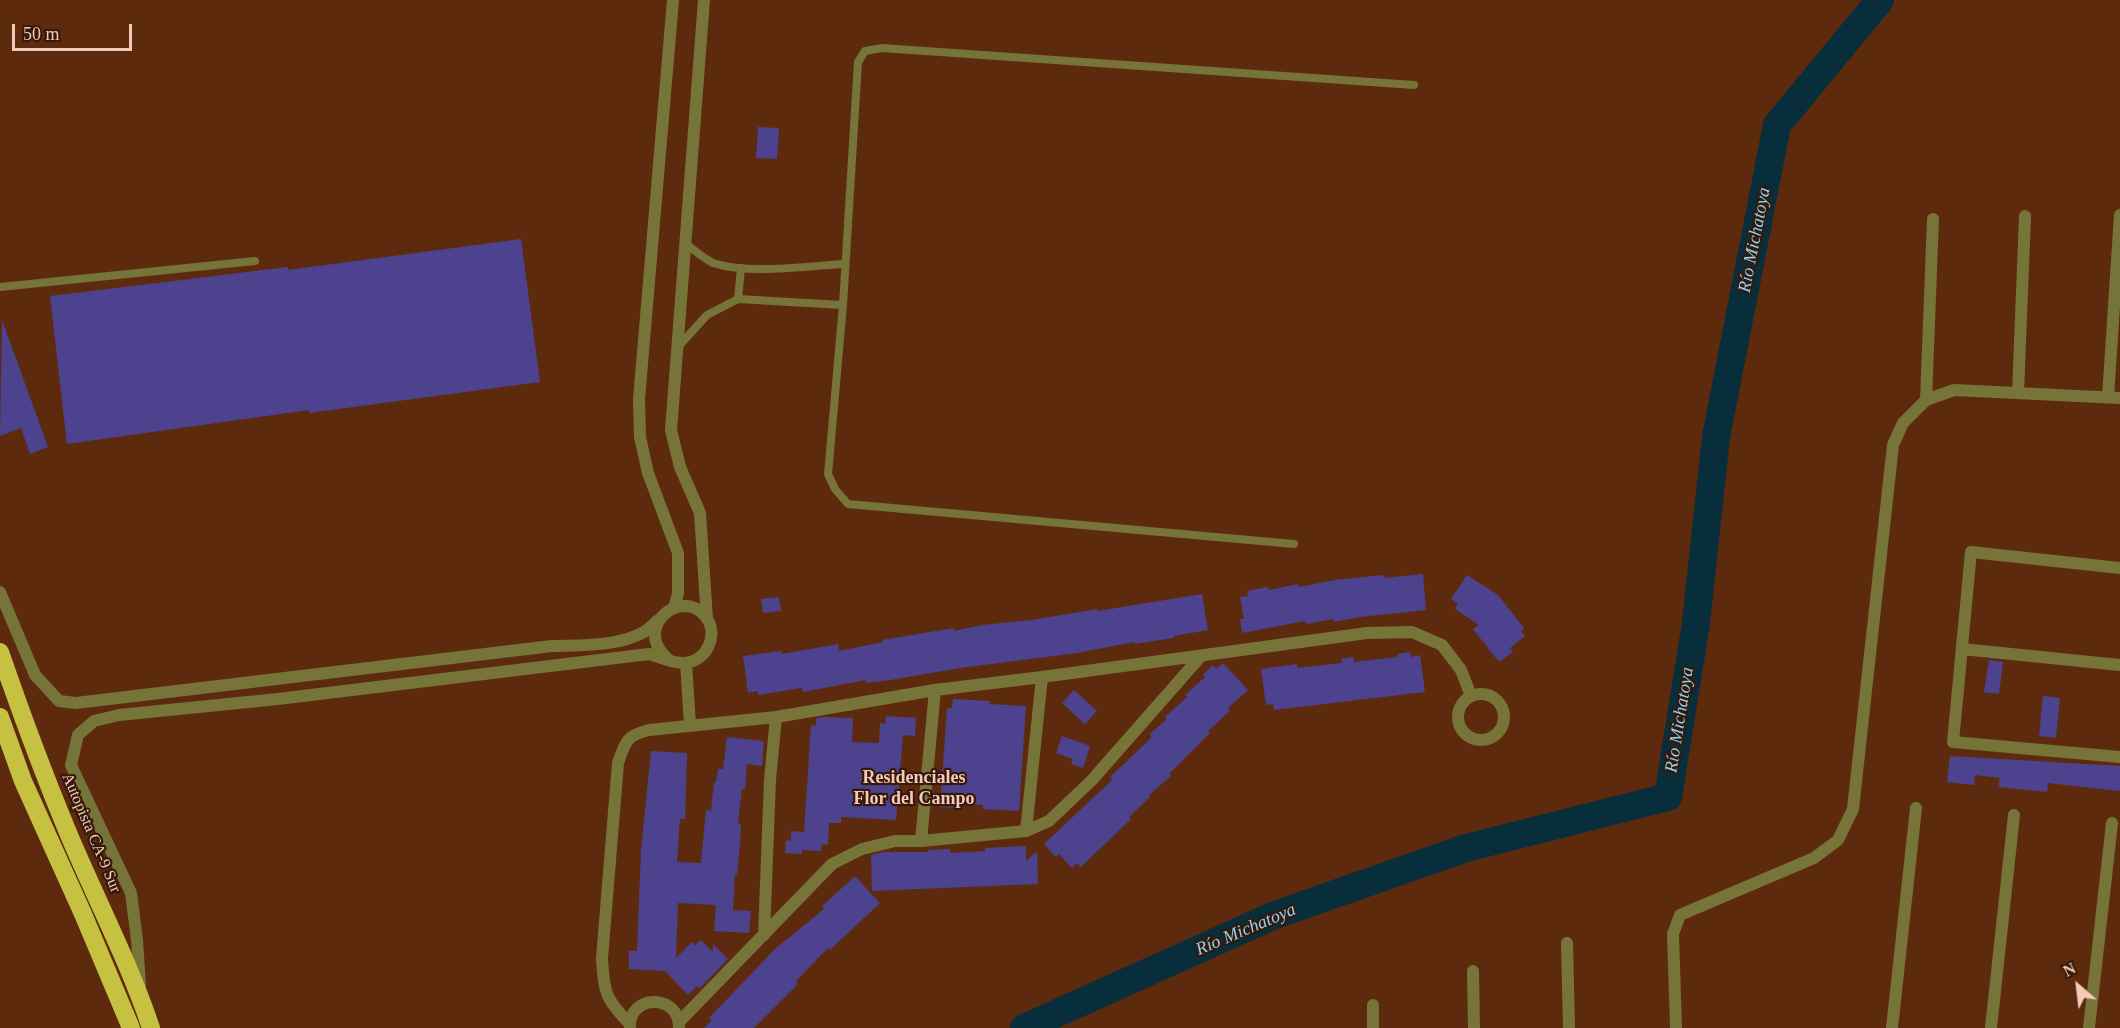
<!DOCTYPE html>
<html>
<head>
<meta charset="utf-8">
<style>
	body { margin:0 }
	#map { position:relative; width:2120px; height:1028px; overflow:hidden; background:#5d2a0e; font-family:Georgia,serif }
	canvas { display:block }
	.north { position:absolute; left:2048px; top:956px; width:60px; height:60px; -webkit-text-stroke:4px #36190a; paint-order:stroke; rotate:332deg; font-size:16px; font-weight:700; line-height:24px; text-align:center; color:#f3cbb8 }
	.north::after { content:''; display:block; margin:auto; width:21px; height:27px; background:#f3cbb8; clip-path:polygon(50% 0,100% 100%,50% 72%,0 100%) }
	.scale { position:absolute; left:12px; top:24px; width:120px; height:27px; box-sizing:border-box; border:3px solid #f3cbb8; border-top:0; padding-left:8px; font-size:18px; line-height:21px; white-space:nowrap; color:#f3cbb8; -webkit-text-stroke:4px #36190a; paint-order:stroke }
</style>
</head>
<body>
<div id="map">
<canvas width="2120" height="1028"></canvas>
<div class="north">N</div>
<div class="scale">50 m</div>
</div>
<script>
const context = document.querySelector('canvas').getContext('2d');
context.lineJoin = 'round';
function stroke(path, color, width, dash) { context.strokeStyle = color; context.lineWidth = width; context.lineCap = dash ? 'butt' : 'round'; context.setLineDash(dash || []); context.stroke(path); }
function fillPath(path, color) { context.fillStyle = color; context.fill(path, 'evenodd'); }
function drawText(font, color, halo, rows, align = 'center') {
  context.font = font + ' Georgia,serif'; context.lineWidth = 4.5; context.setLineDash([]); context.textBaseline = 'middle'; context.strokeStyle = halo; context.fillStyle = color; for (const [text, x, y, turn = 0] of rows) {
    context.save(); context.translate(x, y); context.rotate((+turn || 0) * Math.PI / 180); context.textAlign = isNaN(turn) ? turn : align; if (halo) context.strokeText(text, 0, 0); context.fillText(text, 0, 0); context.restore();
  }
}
const river = new Path2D(`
	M1024,1028L1275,915L1466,848L1668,797L1696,623L1716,437L1777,125L1880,0`);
const building = new Path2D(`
	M758,127L779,128L777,159L756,158Z
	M521,239L540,382L309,413V410L67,444L50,296L288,267V270Z
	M2,320L48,447L30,454L21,428L0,436Z
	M1423,574L1426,610L1360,617L1334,622L1333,619L1306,624L1305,621L1242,633L1240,619H1244L1240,597L1248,596L1247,591L1268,587L1269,590L1298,584L1299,587L1335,580L1383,575L1384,578Z
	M1467,575L1498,595L1524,628L1521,631L1525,636L1510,648L1513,652L1499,662L1473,629L1479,625L1455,609L1458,604L1451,599Z
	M1202,594L1208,630L1174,636V638L1134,644V642L1077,653L960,668L891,680L866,683V680L803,692L802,688L758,695V691L748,693L743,656L781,651L782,654L838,644L839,651L883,642L882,640L954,628V631L982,625L1032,620L1097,609L1098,611Z
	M779,597L781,611L763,613L761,599Z
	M1410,652L1411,657L1420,655L1425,692L1274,710L1273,704L1266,705L1261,669L1297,664L1298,668L1342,663L1341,659L1354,657V662L1398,657L1397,654Z
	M1989,660L2003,662L1999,694L1984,692Z
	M1223,663L1248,690L1228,708L1230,711L1208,731L1210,733L1169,774L1171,776L1149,795L1150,797L1129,817L1131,819L1081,867L1077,863L1072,868L1059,854L1056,857L1044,844L1113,779L1109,778L1151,738L1150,734L1167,719L1165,717L1187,697L1185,695L1205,677L1203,674L1213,665L1216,669Z
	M1074,690L1097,711L1085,724L1062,703Z
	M2043,696L2060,698L2056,738L2039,736Z
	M953,699L990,701V704L1026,706L1019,811L983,809V805L956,804V808L940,807L947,708H952Z
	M886,716L916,718L915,736L903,735L896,820L841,817V823H829L828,845L822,844L821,851L802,850V854L785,853L786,840L791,841V831L804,832L811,725L816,726V718L827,717L853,718L852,742L879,743L880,723L885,724Z
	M1062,736L1090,746L1083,768L1071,764L1073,759L1056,753Z
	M727,737L764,741L762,766L747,764L745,789H742L738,823L741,824L740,846L737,875L735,874L733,910L751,911L749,933L714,931L716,905L678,903L676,958L692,942L695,945L701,940L713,952V944L728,959L699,989L697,986L688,995L665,971L629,969V951H637L641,850L651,751L687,753L685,819H680L677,862L701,863L706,810L711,811L714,782H716L718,769H723Z
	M1950,756L2120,766V791L2048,783L2047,792L2018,789L1998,787L2000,778L1975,775L1974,785L1947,782Z
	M1026,846V861L1037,851L1038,884L872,891L871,855L885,852H928V850L950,849L951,853L985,851V848Z
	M855,876L880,903L830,950L828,948L796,981L798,984L754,1028H704L712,1020L709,1018L775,949L824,909L822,906Z`);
const lane = new Path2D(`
	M686,244C694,250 704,259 713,263C751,275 805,266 845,264
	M0,287L255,261
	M738,299L741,268
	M678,347L707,315L738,299L843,305
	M1294,544L848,504L835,489L828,474L843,305L858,62L865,51L882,48L1414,85`);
const street = new Path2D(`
	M673,0L639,399L640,437L648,473L678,553V594L674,608
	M704,0L671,430L680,467L700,513L707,619
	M2018,393L2025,216
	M2108,397L2120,215
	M1926,400L1933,219
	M2120,568L1971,552L1953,742L2120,757
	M0,592L35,675L59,701L76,703L552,646C581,645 617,647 644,632C649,629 654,624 658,620
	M1962,649L2120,665
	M686,663L690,725
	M1458 717a23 23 0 1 1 46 0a23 23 0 1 1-46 0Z
	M1026,831L1042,677
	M921,841L935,690
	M764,935L770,780L776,717
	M1567,943L1569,1028
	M1473,971L1474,1028
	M140,985L137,940L131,893L71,765L78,735L94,721L119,715L278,699L649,654C660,657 674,664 685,663C707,661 719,635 706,617C682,586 632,627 667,658
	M1373,1005V1028
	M679,1022L832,864L862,849L895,841H921L1026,831L1049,821L1092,780L1201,656
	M630,1024C605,999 604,992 602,958L618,763C625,742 627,735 649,730L776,717L935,690L1042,677L1367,633L1412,632L1442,645L1461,670L1471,696
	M630,1028C628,994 679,993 679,1027
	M1676,1028L1673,934L1680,915L1814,858L1838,840L1853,809L1893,445L1903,423L1926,400L1954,390L2120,398
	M1892,1028L1916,808
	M1991,1028L2014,815
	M2089,1028L2112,823`);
const highway = new Path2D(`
	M0,652C21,713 44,775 69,835C96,899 129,962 151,1028
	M0,717L23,781L83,914L131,1028`);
const streetNames = [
	["Autopista CA-9 Sur",91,833,67]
];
const waterNames = [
	["Río Michatoya",1755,240,-79],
	["Río Michatoya",1680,720,-81],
	["Río Michatoya",1246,930,-23]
];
const neighbourhoodNames = [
	["Residenciales",914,778],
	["Flor del Campo",914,799]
];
stroke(river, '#082e3c', 28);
fillPath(building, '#4d428e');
stroke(lane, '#777439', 8);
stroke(street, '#777439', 12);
stroke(highway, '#c7c142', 18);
drawText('16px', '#f3cbb8', '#36190a', streetNames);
drawText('italic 18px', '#88d7f8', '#36190a', waterNames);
drawText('bold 18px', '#f3cbb8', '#36190a', neighbourhoodNames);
</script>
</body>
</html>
